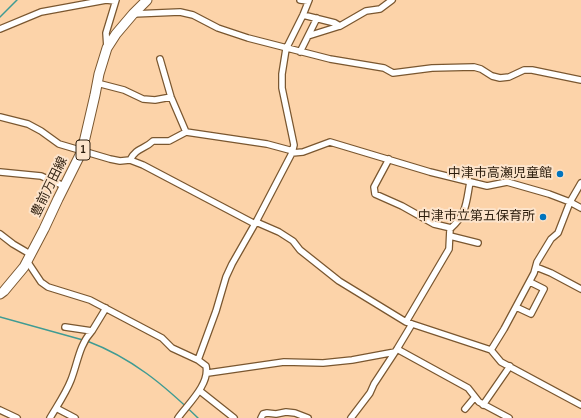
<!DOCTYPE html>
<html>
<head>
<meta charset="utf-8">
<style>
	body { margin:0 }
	canvas { display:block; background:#fcd3a9 }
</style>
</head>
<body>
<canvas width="581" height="418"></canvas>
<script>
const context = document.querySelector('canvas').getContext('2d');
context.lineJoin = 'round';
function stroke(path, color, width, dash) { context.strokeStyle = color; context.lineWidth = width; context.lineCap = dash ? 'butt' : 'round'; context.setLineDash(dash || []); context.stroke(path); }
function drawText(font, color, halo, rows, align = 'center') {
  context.font = font + ' "Sofia Sans Condensed","Noto Sans JP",sans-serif'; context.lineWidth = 4; context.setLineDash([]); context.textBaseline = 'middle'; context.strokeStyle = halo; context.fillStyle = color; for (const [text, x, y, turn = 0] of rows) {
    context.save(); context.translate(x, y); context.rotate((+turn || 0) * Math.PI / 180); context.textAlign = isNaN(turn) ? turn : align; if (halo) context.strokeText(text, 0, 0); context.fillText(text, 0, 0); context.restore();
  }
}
const stream = new Path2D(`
	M0,17L17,0
	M0,317L83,340
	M87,341C132,358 164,385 198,418`);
const street = new Path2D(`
	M300,0L308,1
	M133,14L180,12L193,15L218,28L248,38L330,59L384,68L393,73L432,68L474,67L481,69L492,76L500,78L509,77L524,70H532L581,80
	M303,15L335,23L340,26
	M0,29L41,12L106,0L115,1
	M308,36L317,18
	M107,48L106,33L116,0
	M300,52L308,36L340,26L366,11L380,9L392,0
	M160,59L171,97L186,132
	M97,83L124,90L143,99L155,100L171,97
	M0,117L28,124L41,131L59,144L110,159L120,161L130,160L143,165L255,224
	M292,153L303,152L330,142L430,172L487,186L507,182L549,194L570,202L581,208
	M389,159L374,187L375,194L402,206L434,224L451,228
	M130,160C137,147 144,150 153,141H169L186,132L267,144L293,151
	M0,172L41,176L64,186
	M256,222L279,232L293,241L300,250L339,281L406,322L491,350L501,362L581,405
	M0,234L13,244L30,254
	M450,236L478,243
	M27,261L41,282L48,287L90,300L162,338L172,348L198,360
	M536,267L551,273L581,289
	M516,307L531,314L544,289L530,282
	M406,322L449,249L450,229C467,214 466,203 470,182
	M65,327L92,331L106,308
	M397,349L468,388L479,402L509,418
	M491,350L504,329L534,273L537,262L551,239L558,233L570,202L581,183
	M208,373L284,362L323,363L352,360L395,352
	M200,391L234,418
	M483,405L510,366
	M56,408L75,418
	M465,409L475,397
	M0,410L17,418
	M50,418C57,406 66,393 71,380C78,362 79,345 92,331
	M178,418C188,404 210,384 206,366L198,360L216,311L226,277L232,264L256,222L292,153L294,145L282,88V74L286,49L303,15L309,0
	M261,418L263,414L267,413L276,414L286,412L295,413L308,418
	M351,418L370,393L374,384L397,349L412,324`);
const primary = new Path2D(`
	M0,294L4,291L24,267L44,229L58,199L82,151L95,95L99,74L107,48L116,34L133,14L147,0`);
const markers = [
	[560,174,4,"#0074be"],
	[543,217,4,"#0074be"]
];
const shields = [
	[83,150,14]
];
const shieldNames = [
	["1",83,150]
];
const poiNames = [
	["中津市高瀬児童館",552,174],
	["中津市立第五保育所",535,217]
];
const streetNames = [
	["豊前万田線",50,187,-64]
];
stroke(stream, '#3f9b93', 1.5);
stroke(street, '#7a5730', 8);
stroke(primary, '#7a5730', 11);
stroke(street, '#fff', 5.5);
stroke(primary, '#fff', 9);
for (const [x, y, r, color] of markers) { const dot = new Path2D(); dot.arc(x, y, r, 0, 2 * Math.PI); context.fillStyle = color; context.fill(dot); stroke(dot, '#fde4cb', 1.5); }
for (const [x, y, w] of shields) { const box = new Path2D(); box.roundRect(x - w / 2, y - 10, w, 20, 3); context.fillStyle = '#fde4cb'; context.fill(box); stroke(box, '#2d1e0e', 1); }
drawText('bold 12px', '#2d1e0e', null, shieldNames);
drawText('13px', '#2d1e0e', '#fde4cb', poiNames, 'right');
drawText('13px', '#2d1e0e', '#fde4cb', streetNames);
</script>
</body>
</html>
